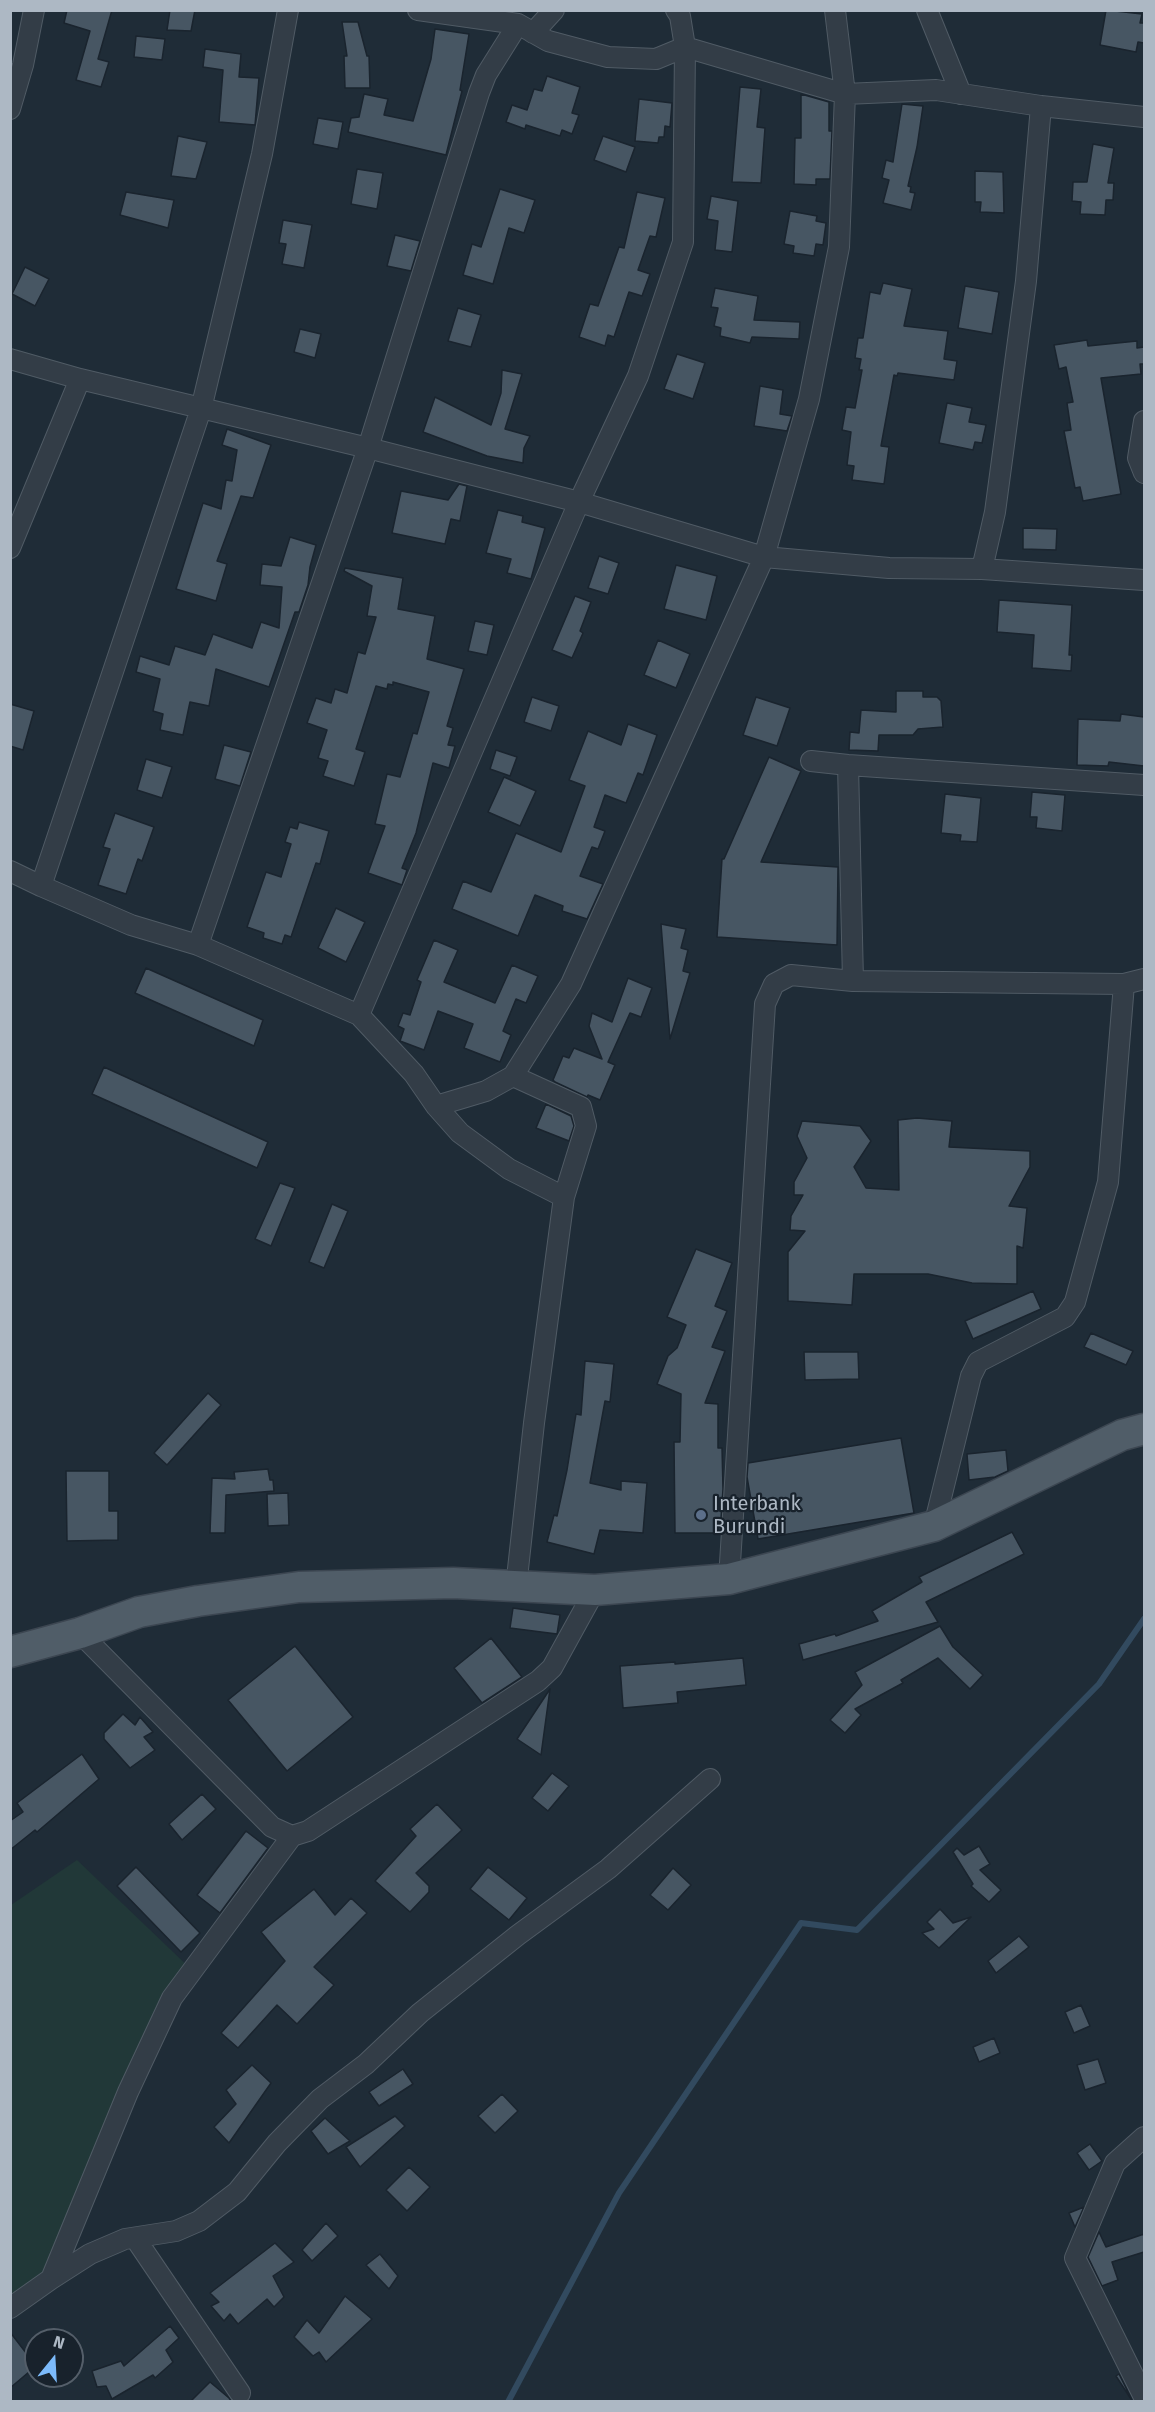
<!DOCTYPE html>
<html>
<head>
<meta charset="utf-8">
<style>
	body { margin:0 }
	#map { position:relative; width:1155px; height:2412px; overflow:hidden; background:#1f2c37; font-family:"Fira Sans",sans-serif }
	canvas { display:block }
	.frame { position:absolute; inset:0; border:12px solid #adb8c4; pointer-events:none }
	.north { position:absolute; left:24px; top:2328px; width:60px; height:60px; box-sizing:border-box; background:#18222c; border:2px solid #545e69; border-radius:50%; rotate:18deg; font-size:16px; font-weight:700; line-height:24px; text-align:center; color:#adb8c4 }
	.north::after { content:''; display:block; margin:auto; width:21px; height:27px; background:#7cbafa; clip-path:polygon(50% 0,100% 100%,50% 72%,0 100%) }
</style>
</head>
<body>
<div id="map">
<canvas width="1155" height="2412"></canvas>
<div class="frame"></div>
<div class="north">N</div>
</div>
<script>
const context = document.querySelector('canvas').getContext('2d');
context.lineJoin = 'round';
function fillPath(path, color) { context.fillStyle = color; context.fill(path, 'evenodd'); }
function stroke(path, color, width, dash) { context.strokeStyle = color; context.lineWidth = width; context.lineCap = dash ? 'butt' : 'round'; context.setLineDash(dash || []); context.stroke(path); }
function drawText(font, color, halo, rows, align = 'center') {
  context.font = font + ' "Fira Sans",sans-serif'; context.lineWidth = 4.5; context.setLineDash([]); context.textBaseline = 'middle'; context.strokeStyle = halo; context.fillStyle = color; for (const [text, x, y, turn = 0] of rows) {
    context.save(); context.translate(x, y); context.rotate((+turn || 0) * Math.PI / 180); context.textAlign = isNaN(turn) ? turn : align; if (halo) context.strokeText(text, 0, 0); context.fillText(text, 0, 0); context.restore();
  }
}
const green = new Path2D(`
	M77,1860L195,1973L40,2284L11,2304V1905Z`);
const stream = new Path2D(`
	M508,2402L619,2193L801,1923L857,1930L1099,1684L1144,1619`);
const building = new Path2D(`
	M67,10H112L98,59L109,62L101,87L76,80L90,31L64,23Z
	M170,10H195L191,31L167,30Z
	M1106,10L1142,14L1140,23H1144V43L1138,42L1136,52L1100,45Z
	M342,22H358L367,56H369L370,88H345L344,56H347Z
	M435,29L469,34L460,90L462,91L446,155L348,132L351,118L359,117L364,94L388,99L384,115L413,121L431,59Z
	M136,36L165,39L162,60L134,57Z
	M205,49L241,54L239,77L259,78L255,125L219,122L223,70L203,67Z
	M547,76L580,87L572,113L579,115L572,134L562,130L560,136L526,125L525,129L506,122L512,105L527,110L534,89L542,91Z
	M740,87L761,89L757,127L765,128L761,183L732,182Z
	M801,94L829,102V131H832L830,179H816V185L794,184L795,138H801Z
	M639,99L672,103L670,127L665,126L664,137H659L658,143L635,141Z
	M902,104L923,106L917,147L908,186L911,187L910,192L915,193L911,210L883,203L889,180L882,178L886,160L893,162Z
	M318,118L343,122L338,149L313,144Z
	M178,136L207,142L196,179L171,176Z
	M603,136L635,147L626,172L594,160Z
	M1093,144L1114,148L1108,183H1114L1113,200H1106L1105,215L1080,214L1081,202L1072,201L1073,182H1087Z
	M357,169L383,173L377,209L351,204Z
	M975,171L1003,172L1004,213L980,212L981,202H975Z
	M500,189L535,200L524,233L509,228L493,284L463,275L472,244L481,247Z
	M126,192L174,200L168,228L120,215Z
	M637,192L665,198L656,237L650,236L638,270L650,274L642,296L629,292L614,337L608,335L605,346L579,337L590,304L598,306L619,247L624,248Z
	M711,196L738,201L732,252L715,250L718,221L707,219Z
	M790,211L817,216L816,221L826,223L823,245L816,244L814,256L793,253L794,246L784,244Z
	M283,220L312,225L304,268L282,264L286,244L279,243Z
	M395,235L420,241L411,271L387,266Z
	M25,267L49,279L35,306L12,294Z
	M883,283L912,289L904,326L948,331L944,359L957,361L954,380L898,373L897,376L894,375L881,446L889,447L884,484L852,480L854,466L847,465L851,432L842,430L846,407L855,408L862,370H859L861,359L855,358L858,338H863L870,292L880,294Z
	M965,286L999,292L992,334L958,328Z
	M715,288L758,296L754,320L800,322L799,339L752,337L750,343L720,336L721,328L714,326L718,308L711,307Z
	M458,308L481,315L471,347L448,341Z
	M300,329L321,334L315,358L294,352Z
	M1087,340L1088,346L1137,341V348L1144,347V364H1140L1141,374L1101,378L1121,494L1083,501L1080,487L1075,488L1064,431L1071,430L1067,403L1073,402L1066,367L1059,369L1054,345Z
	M677,354L705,363L693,399L664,389Z
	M502,370L522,374L505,429L530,436L524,448L523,463L487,456L423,432L435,397L491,425L501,393Z
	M760,386L783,390L780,414L792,416L787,431L754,426Z
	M947,403L972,408L969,422L986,425L982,443L975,442L973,450L939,443Z
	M227,429L271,445L253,498L241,496L217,561L227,564L216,601L176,589L203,503L221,509L226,480L232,481L237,450L222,445Z
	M459,484L467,486L460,521L451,519L445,544L392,533L401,491L448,500Z
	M498,510L523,516L522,522L545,528L531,579L507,573L511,559L486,553Z
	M1023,528L1057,529L1056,550L1023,549Z
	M290,537L316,545L310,567L308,585L299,612H295L269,687L216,669L209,706L190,702L183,735L160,730L163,714L153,711L160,679L136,672L140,656L169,665L175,646L205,655L213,634L252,648L261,622L279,628L282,587L260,585L262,564L281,566Z
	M599,556L619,563L608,594L588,588Z
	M676,565L717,576L706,620L664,609Z
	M345,568L403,578L398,609L435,616L427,659L464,669L447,726L453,728L448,745L455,746L449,768L433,763L416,833L402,868L407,870L402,885L368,873L385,826L375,824L387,774L400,777L413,733L417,734L429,692L393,682V685L388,684L387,689L376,686L356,749L365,752L354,786L323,776L328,761L318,758L327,730L307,723L316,698L331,703L335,689L347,693L358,652L365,654L376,617L367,616L372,586L344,571Z
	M575,596L591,602L580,631L583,633L572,658L552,650Z
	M999,600L1072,605L1069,655H1072L1071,671L1032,668L1034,635L997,632Z
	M475,621L494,625L487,655L468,651Z
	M658,640L690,654L676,688L644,675Z
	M896,691H923V697H937L941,701L943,727L918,729L913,735H879L878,751L849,750L850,732L859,733L861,710L896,712Z
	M532,697L559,706L551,731L524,722Z
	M756,697L790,708L777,746L743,735Z
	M10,704L34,711L23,750L10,746Z
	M1121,714L1144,717V766L1109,762L1108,766L1077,765L1078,719L1120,721Z
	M628,724L657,735L643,775L638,773L626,803L605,795L594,827L605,831L598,849L592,847L580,876L603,884L587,919L562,911L563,906L535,895L518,936L452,909L463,881L491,892L516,833L561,852L585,786L569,780L588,731L621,745Z
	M224,745L251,752L240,786L215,779Z
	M496,750L517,757L510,776L490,769Z
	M769,757L801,771L761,862L838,867L837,945L717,937L722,859H724Z
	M146,759L172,767L162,798L137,790Z
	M504,777L536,791L520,826L488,812Z
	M1032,792L1065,795L1062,831L1036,828L1037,817H1030Z
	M945,794L981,798L977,842L960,841L961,835L941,833Z
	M115,813L154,827L142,861L138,859L126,894L98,885L110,849L103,847Z
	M299,822L329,831L320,864L316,863L291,937L285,935L282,944L263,938L264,933L247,927L266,872L281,877L291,844L285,842L290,827L297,829Z
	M336,908L365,922L346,962L318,948Z
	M661,924L686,929L681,948L688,950L683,971L690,973L670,1039Z
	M434,940L458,950L444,982L495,1003L512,965L538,976L526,1003L516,999L503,1031L511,1035L500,1062L464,1048L473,1024L438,1011L424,1050L400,1041L404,1029L398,1026L403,1013L410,1015L421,982L417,980Z
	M146,968L263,1020L254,1046L135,993Z
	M628,978L652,988L641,1017L630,1013L608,1062L615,1065L600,1100L588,1095L587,1097L555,1082L553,1080L563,1056L569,1058L574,1048L602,1059L589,1026L592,1013L612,1022Z
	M104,1067L268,1142L257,1168L92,1094Z
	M546,1104L571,1116L574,1126L569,1141L536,1128Z
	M917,1118L952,1121L949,1147L1030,1151V1167L1009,1206L1027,1208L1023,1248L1017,1246V1284L972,1283L928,1274H854L852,1305L788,1301V1252L805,1231L790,1230L791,1216L803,1195H794V1182L807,1158L797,1136L802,1121L860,1126L871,1141L854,1167L866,1188L899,1190L898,1120Z
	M280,1183L295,1188L271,1246L255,1239Z
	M332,1204L348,1211L324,1268L309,1262Z
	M696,1249L732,1263L715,1306L727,1311L712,1347L725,1351L705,1403L718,1404V1448H722L723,1489L720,1533H675L674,1442H680L681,1394L657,1384L668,1356L677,1348L686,1325L667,1317Z
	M1033,1291L1041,1309L973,1339L965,1321Z
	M1091,1333L1133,1351L1126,1365L1084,1347Z
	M804,1352H858L859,1379L805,1380Z
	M585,1361L614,1364L610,1402L605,1401L590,1483L621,1490V1481L647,1483L643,1533L600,1530L594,1554L547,1542L554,1515L557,1516L567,1470L576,1414L581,1415Z
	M208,1393L221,1405L167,1465L154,1453Z
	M901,1438L914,1513L758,1539L747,1477L748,1463Z
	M1006,1450L1008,1471L995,1477L969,1480L967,1454Z
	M268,1469L270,1480H273L274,1491L226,1495L225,1533H210L212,1478L235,1479L234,1472Z
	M66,1471H109V1511H118V1540L67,1541Z
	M288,1493L289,1525L268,1526L267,1494Z
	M1012,1532L1024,1554L926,1602L938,1622L803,1660L799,1644L835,1634L836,1636L878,1621L872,1611L922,1582L919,1577Z
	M513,1608L560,1615L557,1634L510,1628Z
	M940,1626L953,1647L983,1675L970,1689L938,1658L901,1680L903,1683L855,1709L861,1715L845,1733L830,1720L862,1685L855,1672Z
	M491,1638L522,1677L482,1703L454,1668Z
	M295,1646L353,1717L287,1771L228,1700Z
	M743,1658L746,1685L677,1692L678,1703L623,1708L620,1666L675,1662V1664Z
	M550,1689L541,1755L517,1739Z
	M123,1714L135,1725L140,1717L153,1732L144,1737L155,1750L130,1768L104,1739V1733Z
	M82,1754L99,1779L37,1832L35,1830L10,1850V1821L23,1812L17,1803Z
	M552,1773L569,1786L548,1811L532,1798Z
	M202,1794L216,1809L182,1840L169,1824Z
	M437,1804L462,1830L416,1873L429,1886V1892L410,1912L375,1881L416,1836L410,1829Z
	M246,1831L268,1848L220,1913L197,1895Z
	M979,1846L990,1864L980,1870L1001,1890L989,1902L971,1886L973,1884L953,1852L957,1848L964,1855Z
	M136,1867L200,1933L181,1952L117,1886Z
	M488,1867L527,1898L509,1920L470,1889Z
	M673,1868L691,1885L668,1910L650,1895Z
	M314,1889L335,1915L351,1898L367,1913L314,1967L334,1985L297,2024L277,2005L238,2048L221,2033L285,1961L261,1932Z
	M940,1909L953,1923L971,1917L939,1948L922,1933L934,1929L927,1922Z
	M1019,1936L1029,1947L996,1973L988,1961Z
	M1081,2005L1090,2026L1074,2033L1065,2012Z
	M994,2038L1000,2053L979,2062L973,2047Z
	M1098,2059L1106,2083L1085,2090L1077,2065Z
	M252,2065L271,2083L229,2143L214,2127L236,2104L226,2090Z
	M403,2069L413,2084L379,2106L369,2092Z
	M502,2094L518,2111L495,2133L478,2116Z
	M395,2116L405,2126L360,2167L346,2147Z
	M325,2118L350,2141L328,2154L311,2131Z
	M1090,2144L1102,2161L1089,2170L1077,2153Z
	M409,2167L430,2187L407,2211L386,2190Z
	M1084,2207L1075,2227L1069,2213Z
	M326,2223L338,2236L312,2261L302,2250Z
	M1099,2232L1106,2247L1144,2234V2252L1112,2262L1118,2280L1102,2286L1088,2257Z
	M275,2243L294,2262L273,2276L284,2297L274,2307L267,2299L238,2324L230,2314L224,2321L211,2306L219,2302L210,2293Z
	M380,2254L398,2276L389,2289L366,2265Z
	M345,2296L372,2319L326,2362L319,2352L313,2356L294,2337L307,2320L319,2333Z
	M170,2326L179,2338L166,2350L173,2362L155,2378L153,2375L112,2399L106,2386L97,2387L92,2371L121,2361L124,2366Z
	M10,2332L36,2366L10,2388Z
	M1119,2374L1133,2402L1116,2376Z
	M210,2382L229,2398L232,2402H190Z`);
const street = new Path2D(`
	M418,10L518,24L548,41L608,57L656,59L685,47L845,94L936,90L1041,106L1144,117
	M927,10L961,94
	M533,33L554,10
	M10,109L23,65L34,10
	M10,359L80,379L368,448L579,502L764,557L889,568L982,569L1144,580
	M1144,421L1138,458L1144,473
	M10,548L80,379
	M982,569L995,512L1026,281L1041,106
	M811,761L848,765L1144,785
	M848,765L853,981
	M10,871L41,886L131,925L198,945L359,1015L414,1074L436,1106L460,1133L509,1169L564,1197
	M41,886L201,409L262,154L288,10
	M198,945L368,448L479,93L486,75L518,24
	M359,1015L579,502L638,376L683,242L685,47L680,16L676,10
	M513,1076L581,1107L586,1126L564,1197L534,1423L516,1587
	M436,1106L486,1091L513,1076L571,984L764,557L809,399L839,247L845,94L835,10
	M934,1526L971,1376L978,1362L1065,1317L1075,1302L1108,1182L1124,984
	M729,1579L765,1004L774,984L791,975L853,981L1124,984L1144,979
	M80,1633L272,1827L292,1836
	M1144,2137L1115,2163L1075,2258L1144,2397
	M135,2238L240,2393
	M51,2279L90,2254L125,2239L176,2231L199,2221L237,2192L277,2143L320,2099L366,2064L420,2013L518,1935L608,1869L710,1779
	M10,2308L51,2279L128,2092L172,1998L292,1836L308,1831L538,1681L552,1668L595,1590`);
const primary = new Path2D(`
	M10,1652L80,1633L139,1612L198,1601L299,1587L453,1583L595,1590L729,1579L934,1526L1122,1435L1144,1429`);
const markers = [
	[701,1515,6,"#5c6f8a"]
];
const poiNames = [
	["Interbank",713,1504],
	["Burundi",713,1527]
];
fillPath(green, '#213838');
stroke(stream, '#324a5f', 6);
fillPath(building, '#475663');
stroke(building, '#1a242e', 1.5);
stroke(street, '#505b65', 22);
stroke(primary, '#3c4651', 33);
stroke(street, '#333d47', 20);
stroke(primary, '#505d68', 30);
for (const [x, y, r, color] of markers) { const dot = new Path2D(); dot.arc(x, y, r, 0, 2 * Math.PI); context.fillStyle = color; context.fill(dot); stroke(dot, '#18222c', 2); }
drawText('20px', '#adb8c4', '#18222c', poiNames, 'left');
</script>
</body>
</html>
